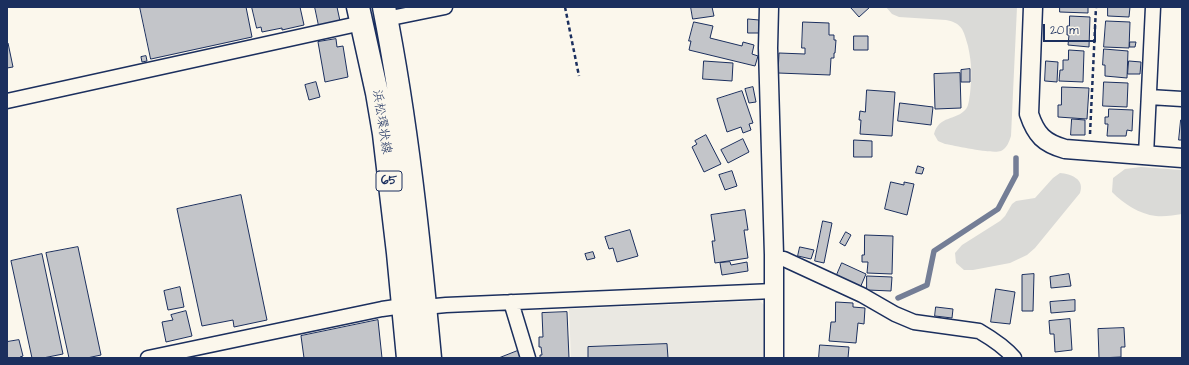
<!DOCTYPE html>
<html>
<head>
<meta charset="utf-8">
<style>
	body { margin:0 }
	#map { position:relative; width:1189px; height:365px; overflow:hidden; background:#fbf7ec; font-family:"Architects Daughter",sans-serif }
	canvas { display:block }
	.frame { position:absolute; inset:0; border:8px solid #1b2f5e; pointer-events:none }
	.scale { position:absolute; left:1043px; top:24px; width:53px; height:18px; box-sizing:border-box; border:2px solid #1b2f5e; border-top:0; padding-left:5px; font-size:12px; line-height:14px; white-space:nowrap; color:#1b2f5e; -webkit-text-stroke:3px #fbf7ec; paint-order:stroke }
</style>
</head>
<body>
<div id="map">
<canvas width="1189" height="365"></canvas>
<div class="frame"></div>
<div class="scale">20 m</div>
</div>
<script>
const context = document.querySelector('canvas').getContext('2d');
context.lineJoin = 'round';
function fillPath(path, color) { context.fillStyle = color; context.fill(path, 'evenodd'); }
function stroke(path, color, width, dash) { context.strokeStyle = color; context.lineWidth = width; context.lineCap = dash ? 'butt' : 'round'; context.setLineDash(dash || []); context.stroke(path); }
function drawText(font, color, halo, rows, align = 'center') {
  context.font = font + ' "Architects Daughter","Klee One",sans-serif'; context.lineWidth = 4; context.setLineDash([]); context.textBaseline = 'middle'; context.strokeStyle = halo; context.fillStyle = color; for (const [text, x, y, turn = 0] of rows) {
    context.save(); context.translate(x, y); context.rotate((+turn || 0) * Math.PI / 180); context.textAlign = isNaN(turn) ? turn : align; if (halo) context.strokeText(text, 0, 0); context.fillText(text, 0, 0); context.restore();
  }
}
const built = new Path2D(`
	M760,301L764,305V358H571L569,309Z`);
const green = new Path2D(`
	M886,7H1017L1011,136C1009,142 1007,148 1001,151C991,154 957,146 945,144L938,141L934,134C939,115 956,121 966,109C969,105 969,99 970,94C972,75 972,65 968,46C966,40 965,34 962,29C958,23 952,21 946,20L899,17L892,14Z
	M1141,167L1182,170V214C1174,215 1165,217 1156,216C1139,214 1124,204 1112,192L1113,178L1125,169Z
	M1060,173C1071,174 1085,179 1080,193L1035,248L1027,255L1010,263L973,270H964L956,263L955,253L962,245L1000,221L1005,216L1012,204L1016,201L1035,198L1053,178Z`);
const stream = new Path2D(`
	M898,298L927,285L934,251L998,209L1016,175V158`);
const building = new Path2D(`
	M140,7H246L252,37L151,59Z
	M252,7H300L304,25L282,30V28L262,32L261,27L257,28Z
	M315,7H337L340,21L319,26Z
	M691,7H712L714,16L693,19Z
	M852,7H870L859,17L851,8Z
	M1060,7H1088V13L1060,12Z
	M1108,7H1130L1129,17L1108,16Z
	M1070,16L1090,17L1089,47L1068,45L1069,35H1067V26H1069Z
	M748,19L759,20V33H748Z
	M1106,21L1130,22L1129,48L1104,47Z
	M694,22L713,26L710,38L742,46L743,42L754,45L752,54L758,56L755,66L689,50L691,41H689Z
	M803,22L829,23V35H834V40H836L835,53H834V58H831L830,75L778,73L779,53L805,54V48H802Z
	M854,36H868V50H854Z
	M336,39L337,47L343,46L348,77L325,82L318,42Z
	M1130,42H1136L1135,47H1130Z
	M7,43H8L13,67L7,68Z
	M1104,49L1128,51L1127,78L1105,76V65H1103Z
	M1069,50L1084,51L1083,82L1059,81L1060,70H1063V60H1068Z
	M146,56L147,61L142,62L141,57Z
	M704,61L733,63L732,81L703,79Z
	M1046,61L1058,62L1057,82L1045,81Z
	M1129,61L1141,62L1140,74H1128Z
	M970,69V82H961V70Z
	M960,73L961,108L935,109L934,74Z
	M316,82L320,97L309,100L305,85Z
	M1104,82L1128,83L1127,107L1103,106Z
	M753,87L756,102L749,103L745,89Z
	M1062,87L1089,88L1087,119L1058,117V105H1061Z
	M867,90L895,92L892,136L860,134L861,120H859L860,111L865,112Z
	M742,91L753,123L749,124L751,130L743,133L741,127L727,132L717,99Z
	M900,103L933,107L931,125L898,121Z
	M1109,109L1133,110L1132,131L1127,130L1126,136H1107L1108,124H1105V117H1108Z
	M1072,119L1085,120V135H1071Z
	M1181,120H1182V140H1179Z
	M706,135L721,164L704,172L692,147L697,144L695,141Z
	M743,139L749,152L728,163L721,150Z
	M854,140L872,141V157H854Z
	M918,166L924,168L922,174L916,173Z
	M732,171L737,186L725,190L719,175Z
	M891,182L904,185V182L914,184L907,215L885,209Z
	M241,195L267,320L234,327L233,320L202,326L177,209Z
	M745,210L748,230H744L748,258L715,263L712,241H715L711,215Z
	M823,221L832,223L824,263L815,261Z
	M630,230L638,256L617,262L613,248L609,249L605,237Z
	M846,232L851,235L845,246L840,243Z
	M865,235L893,236L892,274L867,273L868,262H862V255H864Z
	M78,247L101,355L87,358H69L46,253Z
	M800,247L814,250L811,259L798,256Z
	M593,252L595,258L587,260L585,254Z
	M42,254L63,354L43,358H32L11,261Z
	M730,262L731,265L747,262L748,271L722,275L720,263Z
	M842,263L866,274L860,288L836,277Z
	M1034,274L1033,311H1022V275Z
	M1069,274L1071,286L1051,288L1050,277Z
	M867,276L892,277L891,291L867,290Z
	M180,287L184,307L168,310L164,291Z
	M996,289L1015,292L1010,324L991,322Z
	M1075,300V311L1051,313L1050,302Z
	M836,302L853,303V307L865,308L864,324L858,323L856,343L829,341L831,322H835Z
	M936,307L953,309L952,318L935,316Z
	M186,311L192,336L166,342L162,322L173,320L171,315Z
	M567,312L569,358H540V355H542L541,347H539V337H543L542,313Z
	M1070,319L1072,350L1055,352L1054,334H1050L1049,321Z
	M378,320L382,358H304L301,336Z
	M1124,328L1125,347H1121V357L1099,358L1098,329Z
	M19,340L23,356L20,357V358H7V342Z
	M667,344L668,358H588V347Z
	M820,345L849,347L848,358H819Z
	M520,350L523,358H499Z`);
const path = new Path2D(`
	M565,7L579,76
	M1090,134L1096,7`);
const minor = new Path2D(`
	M386,19L445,7
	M1149,97L1182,99
	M7,101L362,23
	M1146,155L1153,7
	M774,260L784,259L862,295L895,314L914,322L979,331C991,338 1005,347 1014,358
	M511,302L528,358
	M425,307L446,305L774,291
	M148,358L382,309L403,306`);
const tertiary = new Path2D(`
	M769,7L768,48L774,255V358
	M1033,7L1029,114C1036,135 1044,143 1065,149L1182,158`);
const primary = new Path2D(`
	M358,7L377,93L384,134L398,253L408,358
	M384,7C407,123 419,240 430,358`);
const shields = [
	[389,181,26]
];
const shieldNames = [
	["65",389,181]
];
const streetNames = [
	["浜松環状線",381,122,81]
];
fillPath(built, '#eae8e2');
fillPath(green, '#dadad7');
stroke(stream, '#747e96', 5.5);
fillPath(building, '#c3c5c9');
stroke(building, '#1b2f5e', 1);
stroke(minor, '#1b2f5e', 17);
stroke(tertiary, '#1b2f5e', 21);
stroke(primary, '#1b2f5e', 25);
stroke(path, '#1b2f5e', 2.5, [4, 3]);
stroke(minor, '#fbf7ec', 14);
stroke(tertiary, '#fbf7ec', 18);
stroke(primary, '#fbf7ec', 22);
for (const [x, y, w] of shields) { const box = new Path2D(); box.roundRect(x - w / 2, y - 10, w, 20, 3); context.fillStyle = '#fbf7ec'; context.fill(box); stroke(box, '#1b2f5e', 1); }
drawText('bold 12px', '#1b2f5e', null, shieldNames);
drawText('13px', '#1b2f5e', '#fbf7ec', streetNames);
</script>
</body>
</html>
